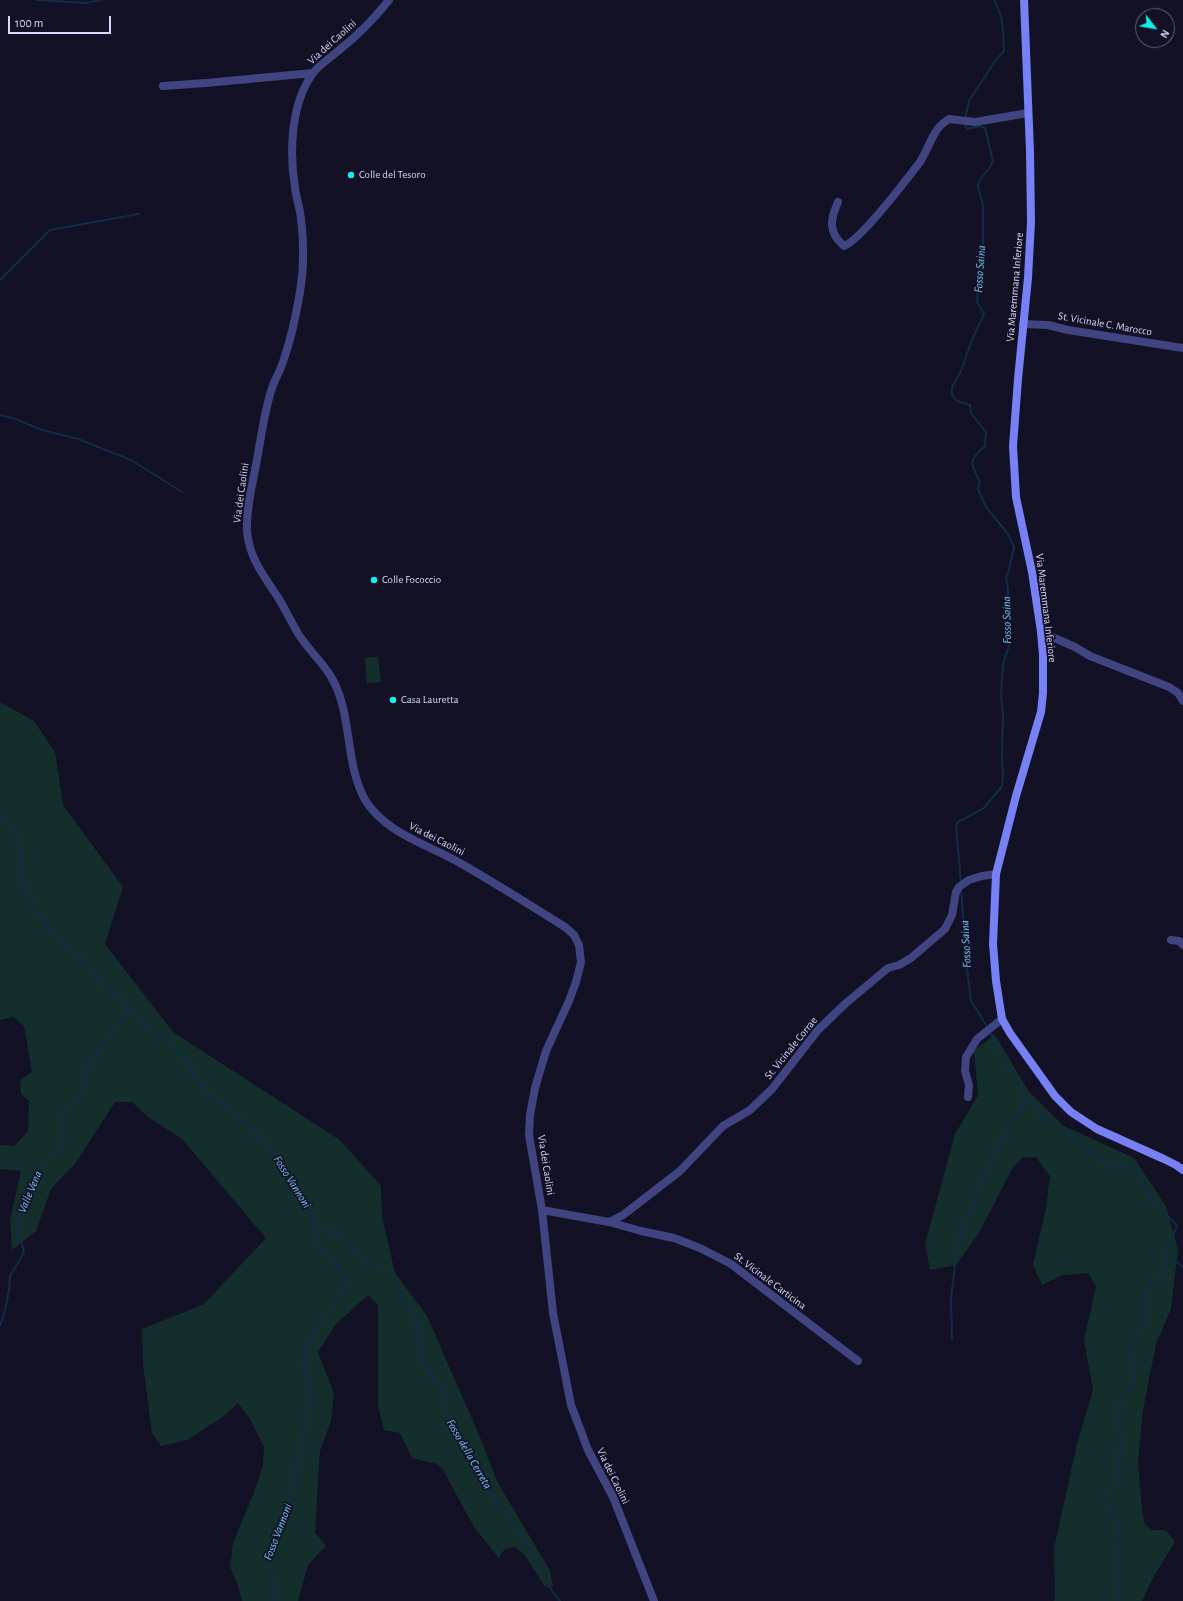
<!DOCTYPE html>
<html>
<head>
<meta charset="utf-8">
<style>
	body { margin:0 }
	#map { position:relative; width:1183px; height:1601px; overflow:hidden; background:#121125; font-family:"Alegreya Sans",sans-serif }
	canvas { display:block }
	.north { position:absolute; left:1135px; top:8px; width:40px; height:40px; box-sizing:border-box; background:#121125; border:1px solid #61617b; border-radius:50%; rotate:121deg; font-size:11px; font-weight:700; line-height:16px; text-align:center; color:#d8d8fc }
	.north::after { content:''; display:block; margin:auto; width:14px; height:18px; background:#14eceb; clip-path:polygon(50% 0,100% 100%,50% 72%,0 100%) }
	.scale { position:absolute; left:8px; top:16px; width:103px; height:18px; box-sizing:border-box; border:2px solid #d8d8fc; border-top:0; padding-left:5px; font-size:12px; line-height:14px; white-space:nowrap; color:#d8d8fc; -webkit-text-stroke:3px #121125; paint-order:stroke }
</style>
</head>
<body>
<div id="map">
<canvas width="1183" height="1601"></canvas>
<div class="north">N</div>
<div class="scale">100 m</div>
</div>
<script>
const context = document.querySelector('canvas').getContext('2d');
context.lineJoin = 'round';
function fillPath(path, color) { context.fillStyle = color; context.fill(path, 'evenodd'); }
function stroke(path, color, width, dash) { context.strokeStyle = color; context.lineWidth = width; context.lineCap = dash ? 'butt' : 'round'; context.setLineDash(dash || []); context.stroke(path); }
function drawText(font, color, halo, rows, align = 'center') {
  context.font = font + ' "Alegreya Sans",sans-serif'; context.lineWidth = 3.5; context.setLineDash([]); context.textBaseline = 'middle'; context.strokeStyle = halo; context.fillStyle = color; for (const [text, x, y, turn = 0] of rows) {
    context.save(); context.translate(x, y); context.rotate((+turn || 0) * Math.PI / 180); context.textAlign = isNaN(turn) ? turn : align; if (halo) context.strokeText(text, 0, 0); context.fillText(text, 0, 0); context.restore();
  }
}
const green = new Path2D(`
	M378,657L381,682L367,683L365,658Z
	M0,702L34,721L55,752L63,805L123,887L105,944L173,1032L340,1140L381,1186L382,1217L395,1273L427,1316L480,1437L497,1481L550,1571L553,1586L545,1587L524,1554L514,1547L504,1550L499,1558L474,1527L442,1468L436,1464L412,1458L400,1433L384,1430L378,1407V1305L368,1295L336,1324L318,1352L334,1394L331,1421L320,1451L315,1532L326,1546L308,1565L298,1601H242L238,1586L230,1567L233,1543L255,1490L263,1465L264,1447L250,1419L238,1403L223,1417L187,1440L161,1446L152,1433L143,1365L142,1329L204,1304L266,1238L182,1139L148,1117L132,1102H115L75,1164L51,1189L36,1231L12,1250L10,1220L21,1171L0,1169V1145L14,1146L28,1131L29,1101L21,1094L20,1080L32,1072L24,1026L14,1017L0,1020Z
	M995,1035L1029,1092L1064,1126L1134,1158L1166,1206L1178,1250L1171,1309L1156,1344L1143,1410L1138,1462L1142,1511L1145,1525L1152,1530H1166L1175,1542L1154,1576L1142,1601H1054L1055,1595L1054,1548L1077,1444L1093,1390L1084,1340L1096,1287L1088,1273L1063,1275L1042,1285L1033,1265L1046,1208L1050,1176L1036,1157L1022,1158L1012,1169L979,1233L956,1265L930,1270L925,1244L955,1134L978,1095L974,1050Z`);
const stream = new Path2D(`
	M37,0L86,3L101,0
	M965,119L969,101L995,61L1004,51C1003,30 1004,18 994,0
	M0,280L50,230L139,214
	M0,415L13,418L42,430L78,439L131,460L182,492
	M0,815L15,831L21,849V873L26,890L48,929L81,958L100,983L121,997L129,1011L136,1020L175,1045L206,1092L252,1128L281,1161L286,1171L303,1196L313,1215L314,1235L319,1248L342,1270L346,1280L343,1291L323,1319L306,1350L304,1361L310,1385L312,1400L299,1447L290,1508L281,1533L265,1567L276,1581L277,1601
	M961,883L956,826L958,822L984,808L1002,786L1003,777L1002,755L1003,715L1001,696L1003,664L1010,643L1008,623V588L1006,578L1009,570L1014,547L1008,534L986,507L978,489L980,482C970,462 968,461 985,446L986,432L971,413L970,405L957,401L952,395V387L960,373L973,338L984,314L977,302L978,289L983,252V205L978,186L980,180L990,167L993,161L985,128L980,126L967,129L965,124
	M961,888L964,927L967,942L966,961L971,1001L988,1028
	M990,1032L994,1040L997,1053L1020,1085L1028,1101L1047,1121L1080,1142L1105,1163L1129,1165L1140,1172C1140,1185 1151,1201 1161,1210C1167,1216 1172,1219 1177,1226L1166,1254L1164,1270L1159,1279L1144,1290C1146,1303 1148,1322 1141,1333C1137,1340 1132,1345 1128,1351L1134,1369L1133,1383L1122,1398L1116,1414L1122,1442L1119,1457L1118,1484L1112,1488L1107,1499L1119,1526L1115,1561L1118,1599L1119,1601
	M313,1223L337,1236L362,1258L380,1268L385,1272L401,1293L421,1333L422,1359L427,1371L444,1391L447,1414L456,1427L469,1456L486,1486L525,1542L552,1591L560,1601
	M1167,1254L1183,1267
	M0,1326L4,1314L9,1291L10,1276L21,1258L24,1251L19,1235L18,1219L42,1165L55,1156L64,1139L63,1117L69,1108L83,1093L88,1068L91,1060L129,1011
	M952,1338L951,1299L958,1240L964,1229L988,1166L1005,1132L1019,1111L1026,1096`);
const minor = new Path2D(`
	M389,0C374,19 357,36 338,51C329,59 320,64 313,73C291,103 289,152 295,187C296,198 300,208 301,219C304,243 304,268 300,292C296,316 291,339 283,362C280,371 275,379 272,388C264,412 261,439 256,465C252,486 246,509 247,531C249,557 263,575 277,596C285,608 291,622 299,635C308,649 321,661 330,675C353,712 344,759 364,798C384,833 427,844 460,863C495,883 530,905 565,927L574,935L579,945L581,962L576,982L569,1001L546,1051L535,1088L530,1115L529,1135L542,1210L553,1313L571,1405L588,1450L613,1497L654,1601
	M163,86L206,83L313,73
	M838,202C830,220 828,232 844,246C861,240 907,179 920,162C927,151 931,137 939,127C942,124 946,121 949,119L975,122L1028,113
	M1023,324L1048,325L1068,330L1183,348
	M1041,632L1075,647L1090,656L1169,687L1178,693L1183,701
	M1171,940L1179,941L1183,945
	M968,1097L969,1085L965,1071L966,1057L977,1039L1002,1019
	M542,1210L609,1222L641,1231L674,1238L700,1248L731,1264L858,1361
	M609,1222L623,1215L680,1171L723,1126L750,1110L772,1089L818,1030L845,1004L888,968L899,965L911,958L945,929L952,915L956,892L959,887L969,880L982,876L996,874`);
const secondary = new Path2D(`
	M1024,0L1030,151L1031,222L1028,278L1018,379L1013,446L1016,497L1032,572L1041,632L1043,655V693L1041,712L1016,796L996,874L993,944L996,981L1002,1019L1010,1033L1055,1096L1071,1112L1097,1129L1164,1159L1176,1165L1183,1170`);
const markers = [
	[351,175,4,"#14eceb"],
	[374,580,4,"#14eceb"],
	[393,700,4,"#14eceb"]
];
const streetNames = [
	["Via dei Caolini",332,42,-42],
	["Via Maremmana Inferiore",1015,287,-85],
	["St. Vicinale C. Marocco",1105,324,10],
	["Via dei Caolini",241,493,-82],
	["Via Maremmana Inferiore",1046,608,83],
	["Via dei Caolini",437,839,27],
	["St. Vicinale Corrae",791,1048,-51],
	["Via dei Caolini",546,1165,81],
	["St. Vicinale Carticina",770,1281,37],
	["Via dei Caolini",613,1476,64]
];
const poiNames = [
	["Colle del Tesoro",359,175],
	["Colle Fococcio",382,580],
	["Casa Lauretta",401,700]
];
const waterNames = [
	["Fosso Saina",980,269,-86],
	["Fosso Saina",1007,620,-91],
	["Fosso Saina",966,944,-93],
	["Fosso Vannoni",292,1182,58],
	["Valle Vena",30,1192,-67],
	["Fosso della Cerreta",469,1454,60],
	["Fosso Vannoni",278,1532,-69]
];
fillPath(green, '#142e2b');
stroke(stream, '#122c47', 2);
stroke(minor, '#404480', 8);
stroke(secondary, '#7780f4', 8);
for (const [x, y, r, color] of markers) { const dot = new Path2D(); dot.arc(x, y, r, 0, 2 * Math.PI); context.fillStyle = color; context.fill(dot); stroke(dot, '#121125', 1.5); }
drawText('11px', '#d8d8fc', '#121125', streetNames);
drawText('11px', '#d8d8fc', '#121125', poiNames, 'left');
drawText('italic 12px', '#6ec3f3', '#121125', waterNames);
</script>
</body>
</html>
